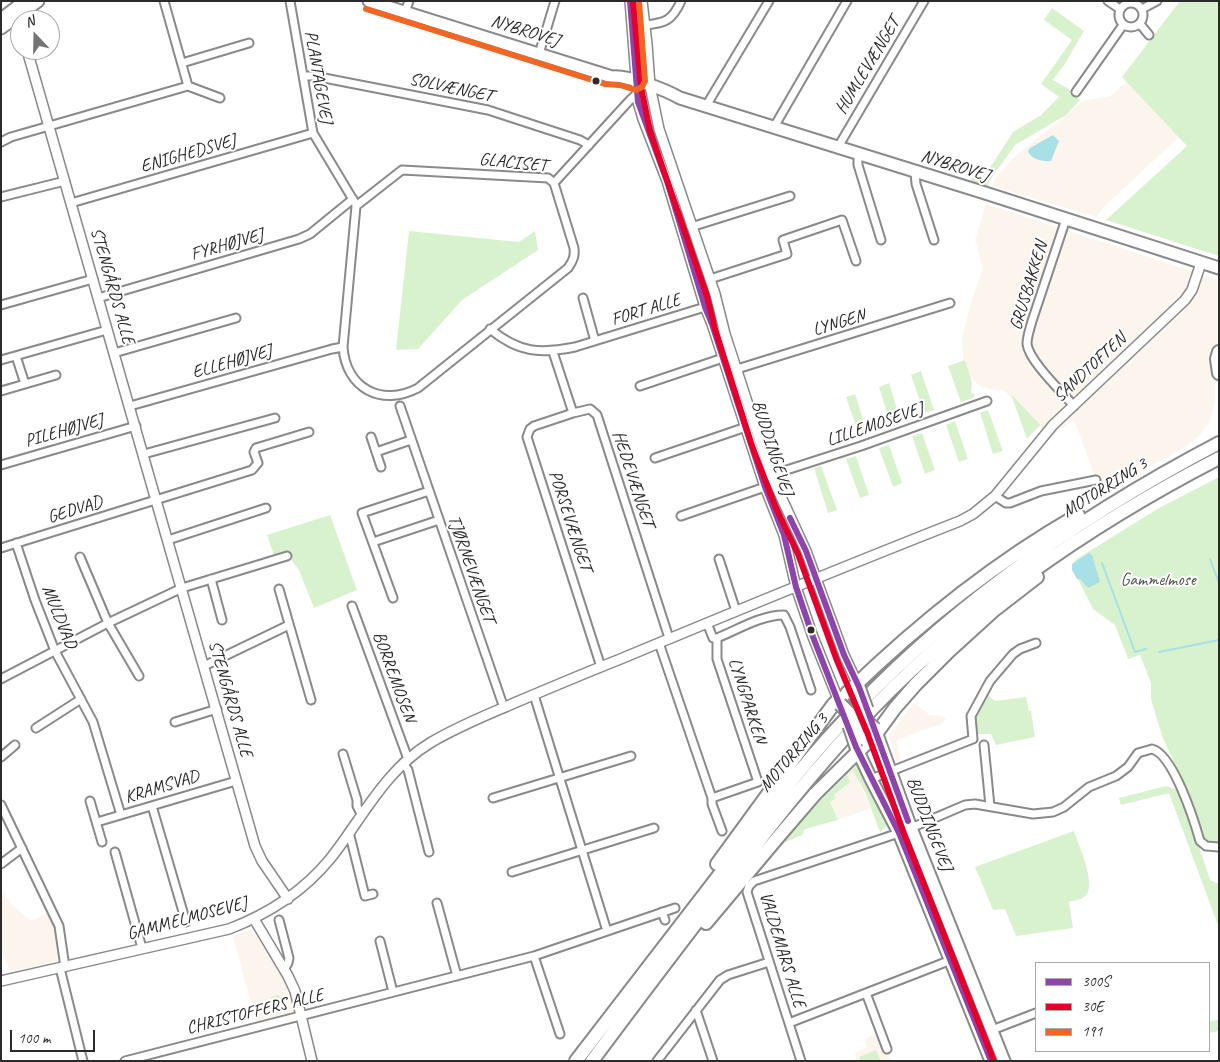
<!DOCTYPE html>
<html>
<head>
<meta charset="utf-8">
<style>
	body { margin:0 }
	#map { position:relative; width:1220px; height:1062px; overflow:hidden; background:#fff; font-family:Caveat,sans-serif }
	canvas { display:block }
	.frame { position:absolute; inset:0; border:2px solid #2b2b2b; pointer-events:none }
	.legend { position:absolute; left:1035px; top:962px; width:175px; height:90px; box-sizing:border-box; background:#fff; border:1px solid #aaa; margin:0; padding:6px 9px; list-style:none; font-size:15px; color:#2b2b2b }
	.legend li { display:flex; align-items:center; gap:10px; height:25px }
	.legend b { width:25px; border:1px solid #aaa }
	.north { position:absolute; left:10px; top:10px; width:50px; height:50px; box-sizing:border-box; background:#fff; border:1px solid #aaa; border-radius:50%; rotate:339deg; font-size:14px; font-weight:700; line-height:20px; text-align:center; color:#2b2b2b }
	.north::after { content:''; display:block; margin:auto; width:18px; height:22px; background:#757575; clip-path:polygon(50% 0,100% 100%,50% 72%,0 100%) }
	.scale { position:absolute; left:10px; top:1030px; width:85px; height:22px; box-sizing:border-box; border:2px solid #2b2b2b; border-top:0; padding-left:6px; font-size:15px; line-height:18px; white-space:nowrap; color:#2b2b2b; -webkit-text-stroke:4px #fff; paint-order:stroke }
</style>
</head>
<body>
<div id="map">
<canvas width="1220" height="1062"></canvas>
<div class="frame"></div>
<ul class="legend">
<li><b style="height:6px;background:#8e44ad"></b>300S</li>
<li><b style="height:6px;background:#e4002b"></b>30E</li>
<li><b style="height:6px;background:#f26522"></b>191</li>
</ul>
<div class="north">N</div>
<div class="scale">100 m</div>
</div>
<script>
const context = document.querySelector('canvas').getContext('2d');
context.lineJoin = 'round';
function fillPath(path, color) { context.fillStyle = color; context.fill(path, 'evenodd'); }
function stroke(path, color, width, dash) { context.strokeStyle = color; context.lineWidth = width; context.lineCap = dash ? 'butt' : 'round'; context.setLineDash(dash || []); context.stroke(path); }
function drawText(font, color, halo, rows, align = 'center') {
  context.font = font + ' Caveat,sans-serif'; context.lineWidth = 4; context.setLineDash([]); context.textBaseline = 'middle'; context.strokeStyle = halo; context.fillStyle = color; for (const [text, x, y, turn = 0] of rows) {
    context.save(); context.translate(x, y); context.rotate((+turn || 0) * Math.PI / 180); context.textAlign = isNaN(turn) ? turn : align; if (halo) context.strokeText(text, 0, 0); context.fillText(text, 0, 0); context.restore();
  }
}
const built = new Path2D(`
	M1129,79L1181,135L1105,206L1096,217L992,186L997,176L1017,155L1083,101L1111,96Z
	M986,204L1219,280V382H1215V401L1210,421L1199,436L1184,448L1111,487L1095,477L1074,420L1050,437L1006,392L981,387L964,372L962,339L972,299L983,269L975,240Z
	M914,703L930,715L942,716L946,719L940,725L931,727L897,740L900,760L896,762L889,735Z
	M853,770L871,808L838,820L830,802L834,799V796L847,775Z
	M1,889L13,906L31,921L48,913L57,935L60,957L56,961L10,972L1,949Z
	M251,930L279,967L290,995L293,1014L256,1023L233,936Z
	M880,1033L891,1061H857L855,1053L867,1048L865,1039Z`);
const green = new Path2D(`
	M1180,1H1219V256L1106,220L1187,146L1122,77Z
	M1052,8L1084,31L1066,62L1053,80L1074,92L1080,100L1066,115L1015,145L988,183L989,186L970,181L974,175L984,177L1013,132L1041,115L1059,97L1041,84L1072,40L1044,20Z
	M409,231L519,242L535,231L538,250L462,300L418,349L396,350Z
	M965,360L972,383L971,393L974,394L975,397L961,402L948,366Z
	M921,371L934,410L924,413L911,375Z
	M889,383L901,422L891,425L879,387Z
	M855,394L867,431L859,434L846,397Z
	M1011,394L1040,425L1027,439Z
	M988,410L1003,451L993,454L980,413Z
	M955,421L968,459L959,462L946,425Z
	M922,433L935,470L925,474L912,436Z
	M889,445L902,483L893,487L879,448Z
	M856,456L869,495L860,498L846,459Z
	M821,466L837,510L828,513L814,468Z
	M1219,477V843C1212,844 1208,841 1204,837L1186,788L1162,736L1151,699V683L1140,655L1128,659L1115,625L1093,609L1073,569L1075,560L1159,508Z
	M330,515L357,590L314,608L299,570L289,557L276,561L267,535Z
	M988,695L995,701L1026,697L1029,711H1031L1035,737L996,745L991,734H974C973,720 976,705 988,695Z
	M857,765H861L887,825L880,832L865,792L853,771L847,775L850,782L834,795L835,799L830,802L838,820L805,829L802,835L781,844L780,840L787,832Z
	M1166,786L1178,790L1187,810L1210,880L1219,884V928L1169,793L1121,805L1119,798Z
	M1074,831C1079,846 1095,880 1087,894C1083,900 1075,900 1069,902L1073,928L1016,936L1005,909L993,910L975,867Z
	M279,995L283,1012L275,1014L271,997Z
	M1219,1020V1031L1209,1033V1021Z
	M876,1050L881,1061H861L859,1057Z`);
const water = new Path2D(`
	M1053,135L1059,141L1051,161C1043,162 1030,159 1028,151L1030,148Z
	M1089,553L1092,555L1100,582L1088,588L1080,579H1077L1072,570V564Z`);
const stream = new Path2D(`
	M1210,559L1219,583
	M1102,563L1135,652L1146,649
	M1159,652L1219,640`);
const minor = new Path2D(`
	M164,1L188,86L220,98
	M290,1L313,133L355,203
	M1108,1L1120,9
	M1119 15a12 12 0 1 1 24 0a12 12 0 1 1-24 0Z
	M1142,9L1157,1
	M405,12L409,1
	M1140,24L1149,35
	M645,25C665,23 672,21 681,1
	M539,54L555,1
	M182,63L249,43
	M303,76H314L488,110L580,140L589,145
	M1076,92L1123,25
	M706,106L769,1
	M774,127L847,1
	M1,142L11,137L188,86
	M838,147L924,1
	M858,154V165L881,240
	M402,170L548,178L554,183L574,248C575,256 573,261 568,268L418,388C382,407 346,389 343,347L356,206Z
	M915,172L916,184L934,240
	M554,183L630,100L637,94
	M1,197L65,181
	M71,203L313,133
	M1066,219L1032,321C1030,329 1027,336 1027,344C1029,361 1062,392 1074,406
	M691,227L790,196
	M710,279L787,254L783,240L842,220L856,261
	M98,298L299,239L310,234L353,199
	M583,298L595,341
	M1,305L93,279
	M490,329C519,353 540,354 575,347L705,307
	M553,352L573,413L590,409L597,415L669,638
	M114,353L236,318
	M16,356L25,384
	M1,360L107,330
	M737,369L950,303
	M640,386L732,355
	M1,391L56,375
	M130,406L332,349L343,347
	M400,406L504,708
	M573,413L534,426L530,429L527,437L601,667
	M371,437L381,467
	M376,452L411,440
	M144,454L275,418
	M655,458L749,426
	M1,465L136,426
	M771,475L861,446L987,401
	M995,496L1006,503H1010L1041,491L1096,480
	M681,516L765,487
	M168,540L266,508
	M373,542L439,520
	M16,543L35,600L55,651L93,722L121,815
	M1,548L252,470L258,463L254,452L256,448L309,432
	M80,557L108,623L139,676
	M719,559L736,611
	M211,579L222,620
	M279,589L311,700
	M393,598L362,513L429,491
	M352,606L408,759
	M707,623L713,638H717
	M717,638C737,630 761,615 784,615L790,627L811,690
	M659,643L712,798L758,782L717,659V638
	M204,666L289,625
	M1,679L108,623L182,588L287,556
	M534,695L607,931
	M175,722L217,709
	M36,728L81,699
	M984,745L990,806
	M343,754L357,800V806L361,814
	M1,757L15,745
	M403,763L408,770L429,852
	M871,779L973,739L971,716L990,681L1013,654L1020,649L1036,643
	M493,798L631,756
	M712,798V804L722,831
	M90,801L102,842
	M1,805L59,926L65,967
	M152,806L186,922
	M97,822L236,781
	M911,828L965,805L975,804L1033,814L1053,812L1064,807L1089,787L1116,776L1128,767L1138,753L1152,749C1173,754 1194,820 1200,841L1206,846L1219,847
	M349,832L365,896L373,894
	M115,852L142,948
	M1,864L22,848
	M512,872L654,828
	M437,903L457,976
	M662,912L665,920
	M279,920L289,958L288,963L285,968
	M380,941L393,992
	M534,956L560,1034
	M60,968L83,1061
	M866,993L887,1049
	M696,1010L713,1061
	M789,1023L951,960
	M992,1030L1036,1013
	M125,1061L534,956L675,908
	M657,1061L720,980L728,975L769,962
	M801,1061L747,892L749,886L754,881L899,833`);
const tertiary = new Path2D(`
	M630,1L638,102L643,119L667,181L705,307L712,324L765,487L784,535L796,587L813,637L840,704
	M642,1L647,44L650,86L659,129L715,294L725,334L771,475L806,551L844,655L859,687
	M27,50L255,846L262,861L288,899
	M254,919L288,976L295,991L312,1061
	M1,981L229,929C268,914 303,892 330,859C362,819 384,771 430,743C458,726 489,714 519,701C552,687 585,673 618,660C731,613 845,566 960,521L973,514L995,496L1053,425L1185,300L1192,290L1201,263`);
const primary = new Path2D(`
	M369,1L612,77L617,80
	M1,19L25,1
	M1,28L38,1
	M612,77C628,75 666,90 680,98L982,192L1219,268
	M875,729L911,828L1004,1061
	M856,747L871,779L899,833L991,1061`);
const motorway = new Path2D(`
	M1219,352L1217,359L1219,373
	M847,693C916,626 994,563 1078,515
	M717,864L833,705L838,700L851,693
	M706,923L779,836L815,794L876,734L895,708L916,684L949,651L993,611L1037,577
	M576,1061C624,999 672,936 720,874C758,824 796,772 839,726C947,608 1078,517 1219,443
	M592,1061C635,1003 679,945 723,888C770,826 818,764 873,708C973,605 1091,524 1219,458`);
const primaryBridge = new Path2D(`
	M859,687L867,709
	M849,726L856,747`);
const motorwayBridge = new Path2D(`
	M851,693L855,695L867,722L875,729
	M840,704L849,713L859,737L865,739`);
const bus1 = new Path2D(`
	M630,1L638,102L667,181L705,307L712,324L765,487L784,535L796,587L813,637L856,747L899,833L991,1061
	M790,518L806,551L844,655L859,687L908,821`);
const bus2 = new Path2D(`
	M633,2L641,87L650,131L707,296L715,329L752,446L776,508L798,554L836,658L867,732L903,831L994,1061`);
const bus3 = new Path2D(`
	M366,9L605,84L620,85L636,90L642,87L645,81L639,1`);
const markers = [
	[596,81,4.5,"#2b2b2b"],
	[811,630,4.5,"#2b2b2b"]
];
const streetNames = [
	["NYBROVEJ",525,31,17],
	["HUMLEVÆNGET",868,66,-59],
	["PLANTAGEVEJ",318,77,80],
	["SOLVÆNGET",451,88,12],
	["ENIGHEDSVEJ",188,154,-16],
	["GLACISET",513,163,6],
	["NYBROVEJ",955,166,17],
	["FYRHØJVEJ",227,245,-16],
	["STENGÅRDS ALLE",112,286,74],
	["GRUSBAKKEN",1029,286,-73],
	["FORT ALLE",646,310,-17],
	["LYNGEN",839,323,-17],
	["ELLEHØJVEJ",232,362,-16],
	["SANDTOFTEN",1090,368,-43],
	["LILLEMOSEVEJ",875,425,-19],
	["PILEHØJVEJ",64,431,-16],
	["BUDDINGEVEJ",772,448,72],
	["HEDEVÆNGET",633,479,72],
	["MOTORRING 3",1105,488,-32],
	["GEDVAD",75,510,-17],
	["PORSEVÆNGET",570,521,72],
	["TJØRNEVÆNGET",471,569,71],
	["MULDVAD",59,617,68],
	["BORREMOSEN",394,677,70],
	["STENGÅRDS ALLE",230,699,74],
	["LYNGPARKEN",747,701,72],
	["MOTORRING 3",794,753,-50],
	["KRAMSVAD",162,787,-17],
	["BUDDINGEVEJ",929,824,69],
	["GAMMELMOSEVEJ",187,919,-15],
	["VALDEMARS ALLE",782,950,73],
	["CHRISTOFFERS ALLE",255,1012,-14]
];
const parkNames = [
	["Gammelmose",1158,580]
];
fillPath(built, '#fbf5ee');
fillPath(green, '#d9f2ce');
fillPath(water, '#a7e0e6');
stroke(stream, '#a7e0e6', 2);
stroke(minor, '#8a8a8a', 11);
stroke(tertiary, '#8a8a8a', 12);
stroke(primary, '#8a8a8a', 15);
stroke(motorway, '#8a8a8a', 16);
stroke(minor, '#fff', 7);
stroke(tertiary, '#fff', 9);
stroke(primary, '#fff', 11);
stroke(motorway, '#fff', 12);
stroke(primaryBridge, '#8a8a8a', 15, []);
stroke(motorwayBridge, '#8a8a8a', 16, []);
stroke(primaryBridge, '#fff', 11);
stroke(motorwayBridge, '#fff', 12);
stroke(bus1, '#8e44ad', 6);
stroke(bus2, '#e4002b', 6);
stroke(bus3, '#f26522', 6);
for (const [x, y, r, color] of markers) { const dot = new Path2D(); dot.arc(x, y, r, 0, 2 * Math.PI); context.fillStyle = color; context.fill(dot); stroke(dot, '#fff', 2); }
drawText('18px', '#2b2b2b', '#fff', streetNames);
drawText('18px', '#4f5a4a', '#fff', parkNames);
</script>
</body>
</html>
